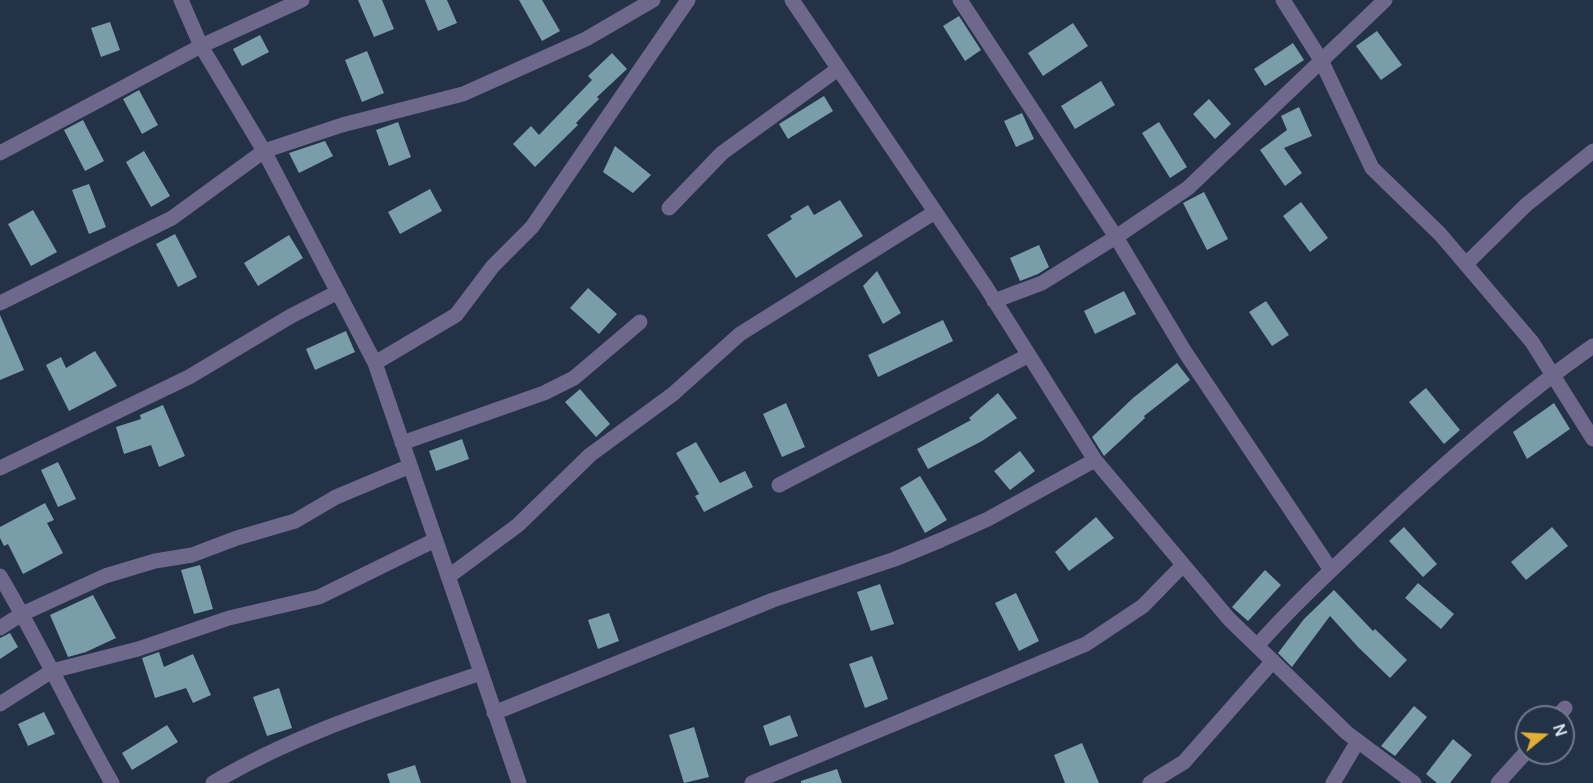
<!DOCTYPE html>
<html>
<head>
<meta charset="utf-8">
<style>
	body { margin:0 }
	#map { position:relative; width:1593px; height:783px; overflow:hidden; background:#233246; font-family:Manrope,sans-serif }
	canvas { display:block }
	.north { position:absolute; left:1515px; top:705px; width:60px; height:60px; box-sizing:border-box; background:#233246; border:2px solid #6f7b8d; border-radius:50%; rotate:72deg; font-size:16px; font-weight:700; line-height:24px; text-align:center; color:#e0e9f7 }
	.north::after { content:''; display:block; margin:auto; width:21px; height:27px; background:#e2af34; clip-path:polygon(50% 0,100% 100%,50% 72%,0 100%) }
</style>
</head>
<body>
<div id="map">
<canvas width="1593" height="783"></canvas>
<div class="north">N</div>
</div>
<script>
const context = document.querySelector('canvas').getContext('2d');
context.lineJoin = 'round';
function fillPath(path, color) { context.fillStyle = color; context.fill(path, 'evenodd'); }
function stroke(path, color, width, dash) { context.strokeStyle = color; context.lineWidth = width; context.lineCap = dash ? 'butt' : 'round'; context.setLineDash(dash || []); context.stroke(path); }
const building = new Path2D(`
	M358,0H382L394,29L374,37Z
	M425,0H447L457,23L438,31Z
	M519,0H542L560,31L542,41Z
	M959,16L981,50L965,61L943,26Z
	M110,22L120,50L101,57L91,28Z
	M1073,23L1088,46L1043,76L1028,53Z
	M1377,31L1402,65L1381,80L1356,46Z
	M260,35L269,52L242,66L233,49Z
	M1293,43L1304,60L1265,86L1254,69Z
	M367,51L384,93L362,102L345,60Z
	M612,53L627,69L597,97L599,99L576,123L578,125L535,167L513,144L531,126L539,135L592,80L588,76Z
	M1101,81L1115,105L1075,129L1061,106Z
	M139,90L158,125L142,134L123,99Z
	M824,96L833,111L788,139L779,124Z
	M1209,99L1231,124L1215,139L1193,114Z
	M1299,107L1312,136L1284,148L1302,173L1285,186L1260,150L1287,130L1281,116Z
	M1022,113L1034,139L1016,147L1004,121Z
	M83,120L104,161L85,171L64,130Z
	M398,122L411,157L389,166L376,130Z
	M1159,122L1187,167L1170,178L1142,133Z
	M325,141L333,156L299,173L289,153Z
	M615,146L651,175L633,193L603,172Z
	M144,151L170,196L151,207L126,162Z
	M89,184L106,227L89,234L72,190Z
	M430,189L442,211L400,234L388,212Z
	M1204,192L1228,239L1207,250L1183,203Z
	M840,200L863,236L796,278L767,235L792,219L790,216L808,205L814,215Z
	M1301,202L1328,238L1310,252L1283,216Z
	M33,210L57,252L31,266L8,224Z
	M175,234L197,277L178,287L156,244Z
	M289,235L303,258L258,286L244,263Z
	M1039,245L1049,267L1038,274L1020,281L1010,258Z
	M877,271L901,313L883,324L863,286Z
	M588,288L617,314L599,334L570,308Z
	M1124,291L1136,314L1095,334L1084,311Z
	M1266,301L1289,335L1272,346L1249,312Z
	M0,315L24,370L0,380Z
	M943,320L953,341L878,377L868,355Z
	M346,331L355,352L315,370L306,349Z
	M95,351L117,386L69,411L46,365L61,357L66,368Z
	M1177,363L1190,380L1144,416L1145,418L1104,456L1092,437L1133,398Z
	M1426,388L1460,430L1444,444L1409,402Z
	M580,389L610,424L596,437L565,402Z
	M998,393L1017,418L982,441L928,469L917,449L971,420L969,418Z
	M786,403L805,447L782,457L763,414Z
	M1554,403L1570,429L1527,459L1513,432Z
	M163,405L185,456L159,467L151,445L124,454L116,427L141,419L140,415Z
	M462,439L469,459L436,471L429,451Z
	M696,442L720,483L745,471L753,487L704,512L695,496L699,494L676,453Z
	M1020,451L1035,471L1010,490L994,471Z
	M58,462L76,499L58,507L41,470Z
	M920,476L947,520L925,533L900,488Z
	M45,503L54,520L47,523L63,553L23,574L8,544L4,546L0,538V527Z
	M1096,517L1114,538L1069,571L1055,552Z
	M1404,527L1437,564L1423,577L1389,541Z
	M1552,527L1568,546L1526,580L1511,562Z
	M200,565L213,609L194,614L181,570Z
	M1265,570L1281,585L1248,621L1232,607Z
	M1418,583L1454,614L1441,629L1405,598Z
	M880,584L894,624L871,631L857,592Z
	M1334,590L1373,631L1375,629L1407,660L1390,678L1358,647L1330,616L1292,667L1278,653L1304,619Z
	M1016,593L1039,641L1019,651L995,603Z
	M93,595L116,638L86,652L68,657L50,615Z
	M609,613L619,641L598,649L588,620Z
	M10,633L18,647L0,659V638Z
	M159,652L164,667L193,654L211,695L193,703L186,688L155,698L142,658Z
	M872,656L888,699L865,708L849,664Z
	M279,688L292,728L267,736L253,697Z
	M1414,706L1427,717L1395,756L1381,746Z
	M44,712L55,734L28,746L18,724Z
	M790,715L798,736L770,746L763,726Z
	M167,725L178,742L132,770L122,753Z
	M694,727L709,777L684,783L669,735Z
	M1453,739L1472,755L1450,783H1437L1426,774Z
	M1082,743L1099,783H1065L1054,755Z
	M415,765L421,783H390L387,774Z
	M837,769L842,783H801V781Z`);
const street = new Path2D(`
	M181,0L201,46L264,151L375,363L519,783
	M792,0L986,287L1095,460L1229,619L1347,733L1414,783
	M960,0L1116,237L1185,352L1331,570
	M1283,0L1321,60L1372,168L1440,234L1532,342L1593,439
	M0,153L201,46L302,0
	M669,208L722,153L838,69
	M1466,264L1526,205L1593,151
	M994,301L1042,283L1116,237L1188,188L1385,0
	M0,303L172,218L264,151L342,125L463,94L586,39L653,0
	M375,363L456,315L493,266L532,227L688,0
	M402,443L544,393L574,378L640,322
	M0,468L189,377L291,316L338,292
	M779,485L1029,355
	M0,576C40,643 73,715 112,783
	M448,577L518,525L590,455L673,394L740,334L935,212
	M0,628L22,614L105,576L155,561L192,555L237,538L295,521L336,497L410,466
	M1257,646C1295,603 1338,564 1380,524C1447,461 1517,399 1593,346
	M0,704L52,671L138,649L229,618L319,597L435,540
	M494,713L773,600L895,559L941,540L988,519L1095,460
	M1557,717L1565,708
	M213,783C297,733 388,705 481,673
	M752,783L1086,644L1143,606L1183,565
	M1150,783L1184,762L1273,661
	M1333,783L1358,741
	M1498,783L1527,751`);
fillPath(building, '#7a9daa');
stroke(street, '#6e688c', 15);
</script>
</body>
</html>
